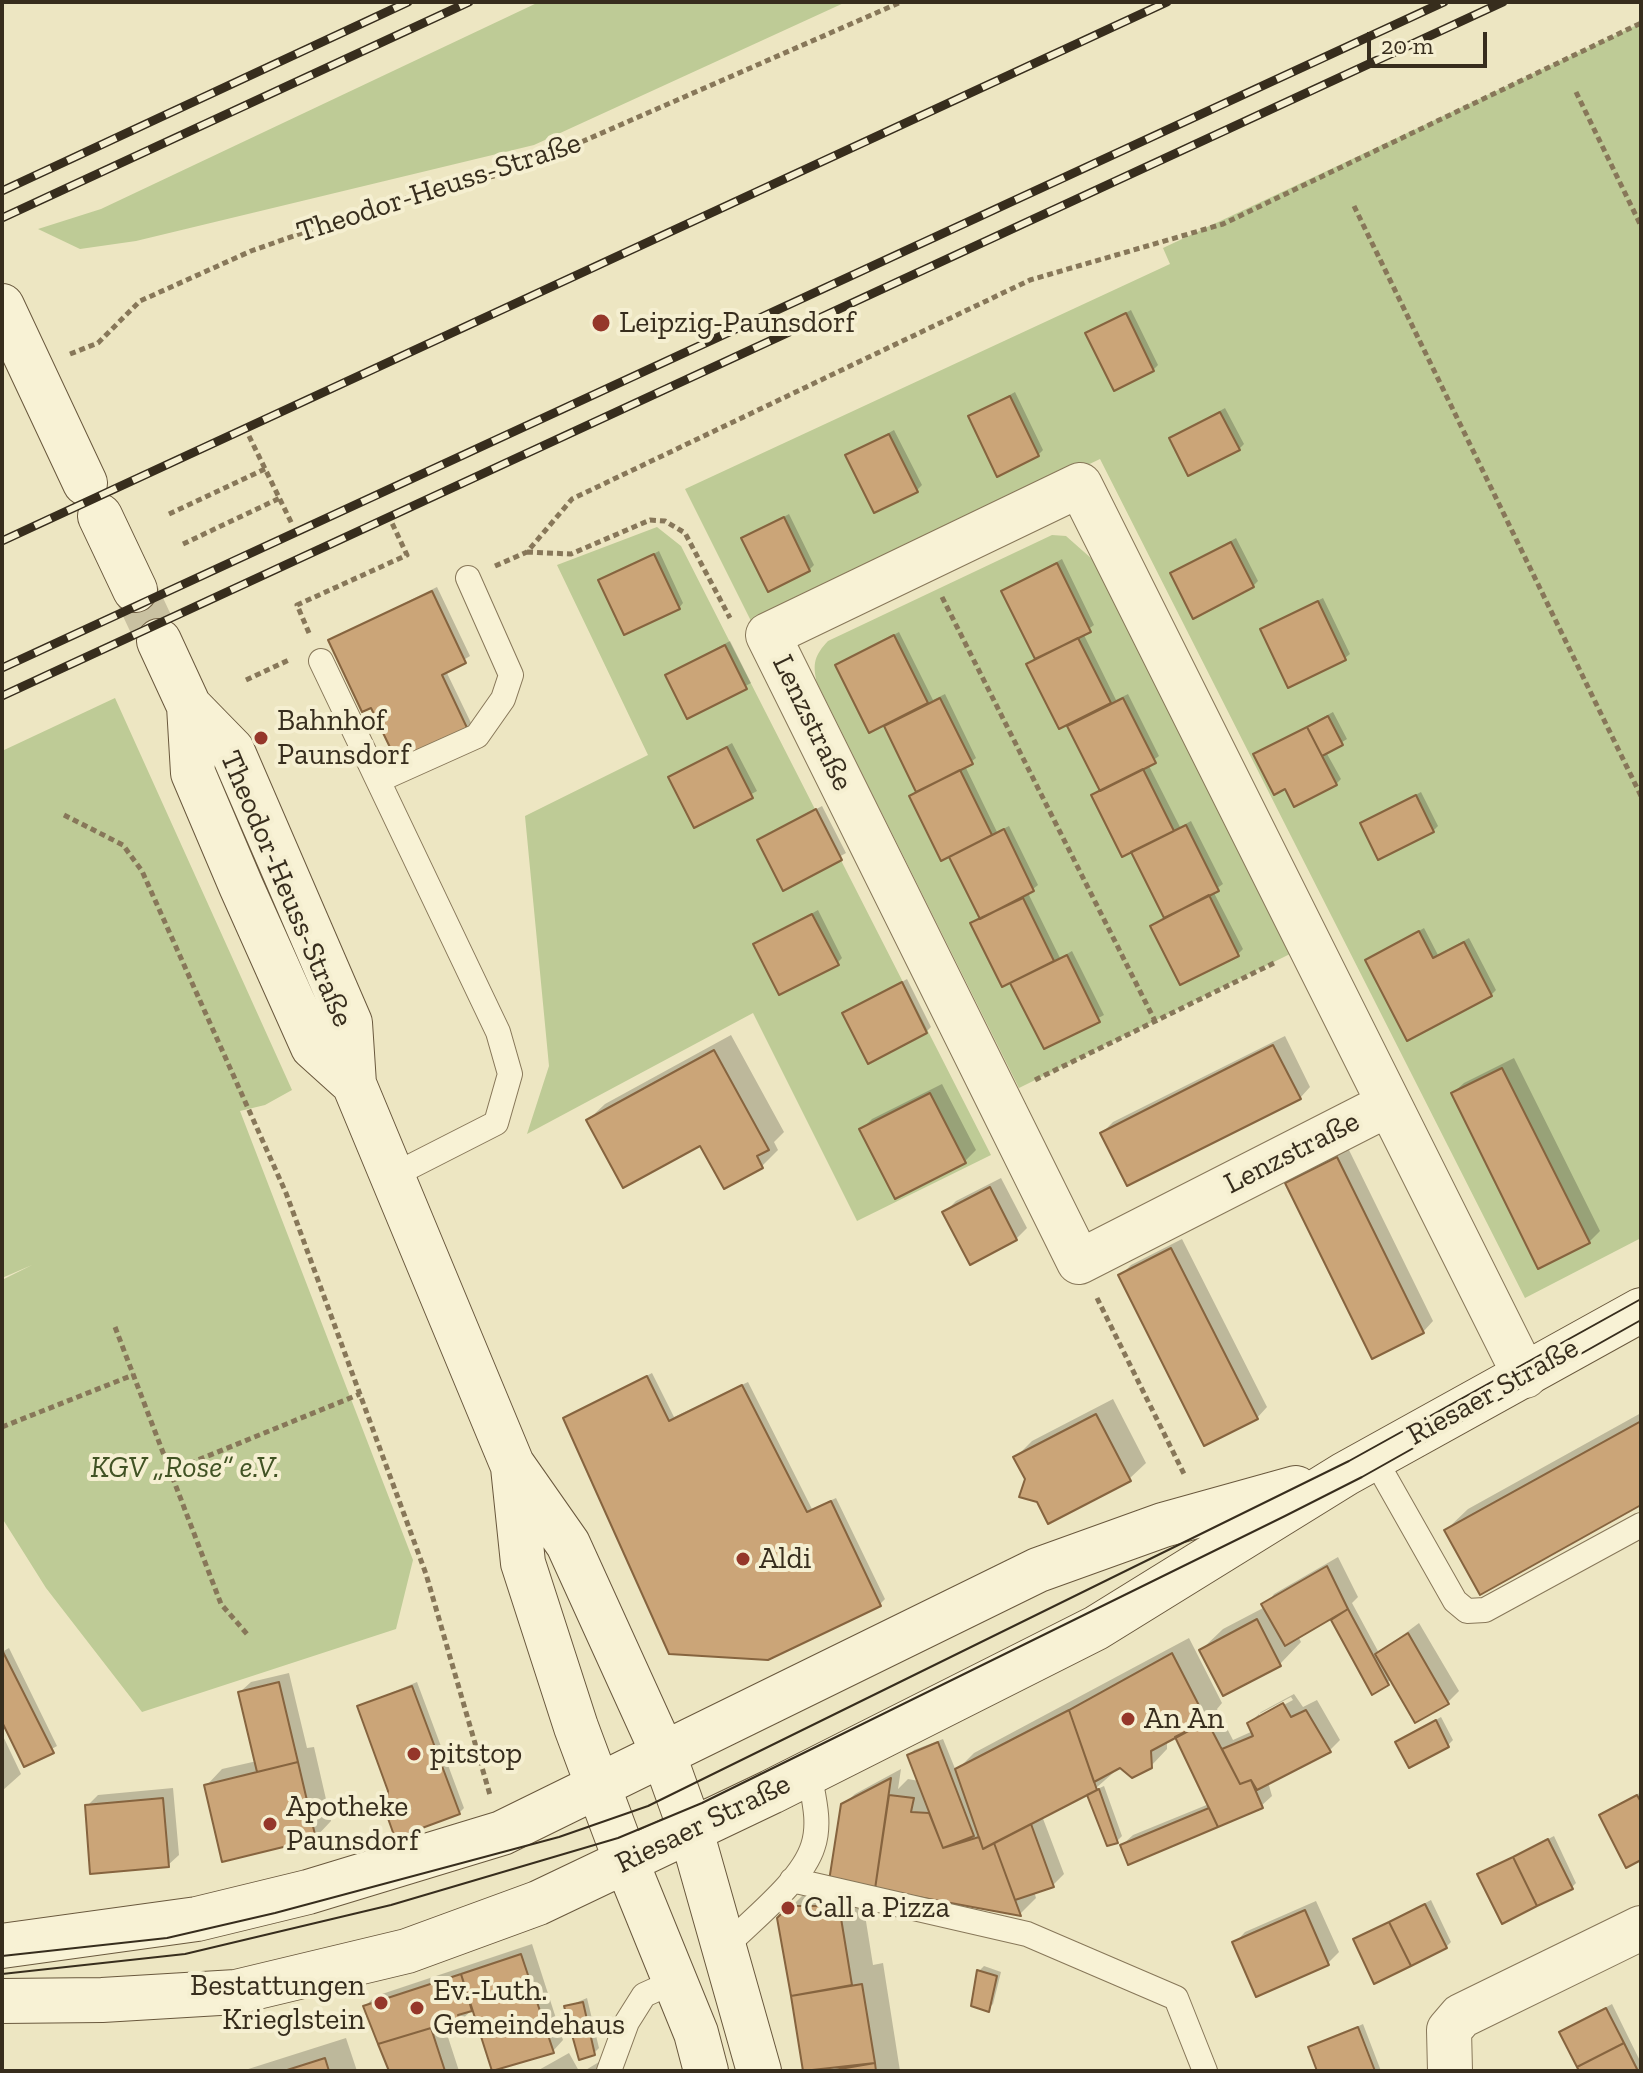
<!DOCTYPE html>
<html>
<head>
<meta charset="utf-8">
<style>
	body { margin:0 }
	#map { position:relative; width:1643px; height:2073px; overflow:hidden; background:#ede6c2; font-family:"Zilla Slab",serif }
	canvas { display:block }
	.frame { position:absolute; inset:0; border:4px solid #372d1d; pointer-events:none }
	.scale { position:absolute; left:1367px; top:32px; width:120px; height:36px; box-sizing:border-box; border:4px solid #372d1d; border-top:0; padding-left:10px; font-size:24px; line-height:28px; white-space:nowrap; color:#372d1d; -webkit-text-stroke:6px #f5efd1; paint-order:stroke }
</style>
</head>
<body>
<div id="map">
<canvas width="1643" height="2073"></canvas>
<div class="frame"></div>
<div class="scale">20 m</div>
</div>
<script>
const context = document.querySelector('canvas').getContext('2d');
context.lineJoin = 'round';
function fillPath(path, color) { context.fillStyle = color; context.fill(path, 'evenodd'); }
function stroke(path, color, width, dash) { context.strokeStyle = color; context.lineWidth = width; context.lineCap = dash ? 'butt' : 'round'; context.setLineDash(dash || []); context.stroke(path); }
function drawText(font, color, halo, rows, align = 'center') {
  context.font = font + ' "Zilla Slab",serif'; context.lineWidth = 8; context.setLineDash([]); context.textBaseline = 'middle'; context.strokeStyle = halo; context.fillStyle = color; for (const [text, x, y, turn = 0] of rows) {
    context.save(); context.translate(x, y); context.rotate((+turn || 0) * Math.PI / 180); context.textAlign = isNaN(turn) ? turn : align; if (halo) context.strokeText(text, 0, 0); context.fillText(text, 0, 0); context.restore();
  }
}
const green = new Path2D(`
	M539,2H846L534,145L136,241L80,249L38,229L101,209Z
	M1641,23V1238L1525,1298L1100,459L753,625L685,489L1170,264L1163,248Z
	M657,527L681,546L991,1155L857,1221L753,1013L527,1134L549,1066L525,816L648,755L557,565Z
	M1052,535L1066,536L1092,559L1294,952L1019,1088L817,683C812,663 815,655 828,641Z
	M115,698L292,1090L265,1105L240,1111L413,1560L396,1629L142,1712L46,1588L2,1518V1280L32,1265L2,1278V751Z`);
const shadow = new Path2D(`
	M1131,310L1158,365L1153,370L1088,333Z
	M1015,392L1043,450L1038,455L970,417Z
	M1225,408L1244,444L1239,449L1171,438Z
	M894,430L922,485L917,490L847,456Z
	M789,514L814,565L809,570L744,538Z
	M1236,538L1258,581L1253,586L1172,574Z
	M659,551L683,603L679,608L601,581Z
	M1062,559L1094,625L1083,633L1116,700L1128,694L1159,756L1148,764L1180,827L1191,821L1223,884L1213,891L1243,949L1238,954L1152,926L1166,917L1132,850L1093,795L1101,789L1068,723L1029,664L1037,658L1003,591Z
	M437,587L470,656L446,671L472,725L468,730L372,705L330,640Z
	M1323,598L1350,654L1345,658L1262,629Z
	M899,632L933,700L945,694L976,758L965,766L997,832L1009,826L1038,885L1028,893L1060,958L1072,951L1104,1015L1045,1047L1011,980L973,924L982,917L950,854L911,796L918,790L884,723L837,665Z
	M730,641L751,683L688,717L667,675Z
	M1333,712L1347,739L1326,752L1341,779L1336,784L1286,786L1256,754Z
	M732,743L757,791L695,825L670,778Z
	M1421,792L1438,826L1433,831L1362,823Z
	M822,806L846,853L784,888L760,840Z
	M818,910L842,958L837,963L755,945Z
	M1424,928L1438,955L1469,938L1496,990L1491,995L1368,960Z
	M907,979L931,1027L926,1032L845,1014Z
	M731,1035L784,1132L774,1142L778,1150L762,1166L724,1187L701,1143L588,1120L605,1104Z
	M1285,1036L1310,1087L1300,1098L1102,1133L1113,1122Z
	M1514,1058L1600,1231L1589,1242L1453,1093L1464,1083Z
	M942,1084L976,1150L965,1161L895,1197L861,1130L872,1119Z
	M1348,1148L1433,1321L1423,1332L1288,1184L1298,1173Z
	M1001,1178L1027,1228L1016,1239L945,1212L956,1201Z
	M1182,1239L1267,1407L1257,1418L1120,1276L1131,1265Z
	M652,1373L674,1417L748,1382L812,1509L836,1498L885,1599L880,1604L565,1418Z
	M1113,1399L1146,1463L1129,1479H1027L1016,1457L1032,1441Z
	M1641,1413V1503L1446,1530L1468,1509Z
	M1338,1557L1358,1597L1352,1603L1379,1653L1419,1623L1459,1691L1448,1702L1416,1721L1392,1679L1373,1692L1333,1620L1340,1613L1298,1636L1301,1642L1280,1664L1201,1650L1223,1629L1265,1607L1274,1594Z
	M1189,1638L1222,1703L1217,1709L1233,1740L1253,1731L1250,1723L1261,1712L1294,1694L1303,1707L1317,1700L1340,1740L1330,1750L1268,1782L1272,1796L1261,1806L1122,1845L1133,1835L1209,1804L1176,1735L1167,1740V1749L1151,1766H1121L1096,1788L1042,1816L1064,1874L1053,1885L1034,1891L1036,1898L1020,1914L860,1884L873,1965L883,1963L900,2071H804L779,1919L813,1885H850L843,1805L855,1794L901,1769L898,1789L908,1779L919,1781L909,1755L914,1750L943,1739L956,1771L974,1753ZM1291,1697L1293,1700L1259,1718V1714Z
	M9,1648L57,1746L25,1764L2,1718V1652Z
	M289,1673L307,1748L314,1747L331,1821L315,1838L206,1786L222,1769L257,1761L240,1692L251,1682Z
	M417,1682L464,1808L459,1813L390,1791L360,1706Z
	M1441,1717L1453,1740L1448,1745L1397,1742Z
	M2,1734L21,1774L2,1791Z
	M1104,1786L1122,1836L1117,1841L1095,1790Z
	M173,1788L179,1855L168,1865L87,1806L98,1795Z
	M1641,1792V1858L1602,1815Z
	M1554,1836L1576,1883L1571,1888L1480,1874Z
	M1431,1900L1451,1942L1446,1947L1355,1940Z
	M1316,1901L1339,1952L1328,1963L1235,1943L1245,1932Z
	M532,1944L563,2040L553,2051L494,2071L473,2009L459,2022L445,2028L459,2071H391L365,2006L376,1996Z
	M984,1966L1001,1972L993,2004L988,2009L979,1971Z
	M587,1998L599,2048L594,2053L566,2007Z
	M1612,2004L1641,2063V2071H1581L1561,2032Z
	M1363,2024L1381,2071H1319L1310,2048Z
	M346,2038L357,2071H242Z
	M569,2053L579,2071H537Z
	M604,2059L610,2071H584Z`);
const building = new Path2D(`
	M1126,313L1154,371L1114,391L1085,333Z
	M1010,396L1039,456L997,477L968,416Z
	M1220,412L1240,450L1188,476L1169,438Z
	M889,434L918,492L874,513L845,455Z
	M784,517L810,571L768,592L741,538Z
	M1231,542L1254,587L1193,619L1170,573Z
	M654,554L680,609L624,635L598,580Z
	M1057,563L1091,632L1035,659L1001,591Z
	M432,591L466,663L442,675L469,732L399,766L371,708L362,712L328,640Z
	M1318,601L1346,660L1288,688L1260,629Z
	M894,635L928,703L869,733L835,665Z
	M1078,638L1111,703L1059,729L1026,664Z
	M725,645L747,689L687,719L665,675Z
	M940,698L973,764L916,792L884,726Z
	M1123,698L1156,763L1100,791L1067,726Z
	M1328,716L1343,745L1322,756L1307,727Z
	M1307,727L1337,785L1294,807L1285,789L1274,795L1253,754Z
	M727,747L753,798L694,828L668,777Z
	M1143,769L1174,831L1122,857L1091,795Z
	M960,770L992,835L941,861L909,796Z
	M1416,795L1434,832L1378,860L1360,823Z
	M816,809L842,860L783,891L757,840Z
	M1186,825L1219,891L1164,918L1131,852Z
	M1004,829L1034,891L980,919L949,857Z
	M1209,895L1239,956L1180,985L1150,926Z
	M1023,898L1054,961L1002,987L970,923Z
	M812,914L839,965L779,995L753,944Z
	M1419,931L1433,958L1464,942L1492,996L1407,1041L1365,960Z
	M1067,955L1100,1022L1044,1049L1010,983Z
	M902,982L927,1033L868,1064L842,1013Z
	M1273,1045L1301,1099L1127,1186L1100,1133Z
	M714,1050L769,1150L757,1156L763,1168L724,1189L700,1146L623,1188L586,1120Z
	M1502,1068L1590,1243L1538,1269L1451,1093Z
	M930,1093L966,1163L895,1199L859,1129Z
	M1337,1157L1424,1333L1372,1359L1285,1183Z
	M990,1187L1017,1240L970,1265L942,1212Z
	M1171,1248L1258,1419L1204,1446L1118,1275Z
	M647,1376L669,1421L742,1385L807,1512L831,1501L881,1606L768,1660L669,1654L563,1418Z
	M1096,1414L1131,1481L1048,1524L1037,1502L1019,1497L1025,1479L1013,1457Z
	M1641,1421V1505L1480,1595L1444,1530Z
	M1327,1566L1348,1609L1285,1646L1261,1604Z
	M1348,1609L1389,1685L1372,1695L1331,1620Z
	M1257,1619L1281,1666L1223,1696L1199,1650Z
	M1408,1633L1449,1704L1415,1723L1375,1654Z
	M3,1652L54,1753L24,1767L2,1722Z
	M1172,1653L1207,1721L1151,1751L1152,1768L1132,1778L1120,1768L1094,1782L1069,1710Z
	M279,1682L298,1762L257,1772L238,1692Z
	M412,1686L460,1814L395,1838L385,1810L388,1791L357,1706Z
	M1283,1703L1291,1717L1306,1710L1331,1752L1257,1790L1251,1780L1240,1784L1222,1749L1253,1736L1247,1723Z
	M1069,1710L1097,1790L983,1849L955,1769Z
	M1436,1720L1449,1747L1409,1768L1395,1742Z
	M1207,1721L1240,1784L1251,1780L1263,1808L1218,1827L1175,1737Z
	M938,1742L974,1836L943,1848L907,1755Z
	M298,1762L316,1839L222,1862L204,1785Z
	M891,1778L875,1889L829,1881L841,1804Z
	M1099,1789L1118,1843L1107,1846L1087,1795Z
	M889,1795L914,1798L911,1812L929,1813L943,1848L979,1837L983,1849L994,1843L1021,1916L875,1889Z
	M1637,1795L1641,1802V1860L1626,1868L1599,1815Z
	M163,1798L169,1867L90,1874L85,1805Z
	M1209,1808L1218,1827L1128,1865L1120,1845Z
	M1031,1824L1054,1887L1015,1900L994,1843Z
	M1548,1839L1573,1889L1537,1906L1513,1857Z
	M1513,1857L1537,1906L1502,1924L1477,1874Z
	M1425,1904L1447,1948L1411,1966L1389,1922Z
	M789,1906H839L852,1985L791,1996L777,1918Z
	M1305,1910L1329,1965L1256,1997L1232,1942Z
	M1389,1922L1411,1966L1374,1984L1353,1939Z
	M521,1954L554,2053L492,2071L461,1974Z
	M977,1970L997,1976L989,2012L971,2006Z
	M461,1974L472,2011L458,2015L461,2024L433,2034L431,2028L378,2044L363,2006Z
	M862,1984L875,2063L803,2071L791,1996Z
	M583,2002L595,2055L579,2060L564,2006Z
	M1606,2008L1624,2043L1577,2067L1559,2032Z
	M1358,2027L1375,2071H1317L1308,2047Z
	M431,2028L445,2071H389L378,2044Z
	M1624,2043L1638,2071H1579L1577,2067Z
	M325,2058L329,2071H284Z
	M875,2063L876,2071H828Z`);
const secondaryTunnel = new Path2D(`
	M135,590L159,641`);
const path = new Path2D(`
	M1576,92L1641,226
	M1354,206L1641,796
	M70,354L98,343L140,301L251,251L387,203L494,176L579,143L901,2
	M249,436L292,524
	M169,514L265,469
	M183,544L280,498
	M527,552L571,554L650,520L665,521L685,533L730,618
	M495,566L527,552L572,499L1030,280L1223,224L1641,23
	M942,597L1155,1021
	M309,633L297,605L407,555L392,523
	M246,680L289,660
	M64,815L123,845L142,871L286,1193L426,1574L490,1795
	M1035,1080L1274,963
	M1097,1298L1185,1476
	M115,1327L221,1604L247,1634
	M2,1427L133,1375
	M171,1471L360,1394`);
const service = new Path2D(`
	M321,661L498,1032L510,1074L496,1123L394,1175
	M379,780L477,736L503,699L511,675L468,578
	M1374,1458L1455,1601L1467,1611L1485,1610L1641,1525
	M792,1880L1027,1934L1176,1998L1205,2071
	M723,1949C750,1921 802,1882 813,1846C821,1822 813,1796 809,1772
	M609,2071L627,2022L644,1995L675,1981`);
const minor = new Path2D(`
	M1387,1105L1079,1262L768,635L1080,485L1525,1376
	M1450,2071L1449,2030L1461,2016L1641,1928`);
const secondary = new Path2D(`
	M2,306L85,483
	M100,516L135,590
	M159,641L189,706L232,750L350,1023L354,1084L512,1464L568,1544L663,1753L691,1831L759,2071
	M189,706L193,773L241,886L313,1047L354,1084
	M513,1467L523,1563L576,1727L626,1861L696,2033L706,2071
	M2,1946L197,1919L308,1892L502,1833L1038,1570L1163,1525L1296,1488
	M2,2001L102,2000L236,1992L407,1951L538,1903L771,1792L1096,1628L1345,1474L1641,1310`);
const tram = new Path2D(`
	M2,1956L167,1938L275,1913L559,1837L648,1806L1349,1461L1641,1299
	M2,1974L185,1954L391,1905L618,1838L702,1803L1285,1516L1362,1477L1641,1320`);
const rail = new Path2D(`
	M2,191L408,2
	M2,218L469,2
	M2,541L1167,2
	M2,668L1444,2
	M2,696L1503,2`);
const markers = [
	[601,323,10,"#95372a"],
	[261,738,8,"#95372a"],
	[743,1559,8,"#95372a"],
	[1128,1719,8,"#95372a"],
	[414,1754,8,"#95372a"],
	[270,1824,8,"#95372a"],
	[788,1908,8,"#95372a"],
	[381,2003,8,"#95372a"],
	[417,2008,8,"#95372a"]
];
const streetNames = [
	["Theodor-Heuss-Straße",439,188,-18],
	["Lenzstraße",812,723,64],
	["Theodor-Heuss-Straße",286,889,67],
	["Lenzstraße",1292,1153,-27],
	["Riesaer Straße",1493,1392,-29],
	["Riesaer Straße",703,1824,-26]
];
const poiNames = [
	["Leipzig-Paunsdorf",619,323],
	["Bahnhof",277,721],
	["Paunsdorf",277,755],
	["Aldi",759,1559],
	["An An",1144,1719],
	["pitstop",430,1754],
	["Apotheke",286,1807],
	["Paunsdorf",286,1841],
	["Call a Pizza",804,1908],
	["Bestattungen",365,1986,"right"],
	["Krieglstein",365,2020,"right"],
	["Ev.-Luth.",433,1991],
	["Gemeindehaus",433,2025]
];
const parkNames = [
	["KGV „Rose“ e.V.",185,1468]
];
fillPath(green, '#becb96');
fillPath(shadow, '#0003');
fillPath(building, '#cba578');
stroke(building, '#86643f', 2);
stroke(secondaryTunnel, '#c9c1a1', 44, [44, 22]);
stroke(service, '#877759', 26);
stroke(minor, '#877759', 46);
stroke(secondary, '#69583d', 46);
stroke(path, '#877759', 5, [6, 4]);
stroke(service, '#f8f2d5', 24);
stroke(minor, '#f8f2d5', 44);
stroke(secondary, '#f8f2d5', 44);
stroke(tram, '#372d1d', 2);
stroke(rail, '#372d1d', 9);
stroke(rail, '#f5efd1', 6, [18]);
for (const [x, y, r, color] of markers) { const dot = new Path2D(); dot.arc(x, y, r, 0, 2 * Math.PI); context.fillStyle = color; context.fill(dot); stroke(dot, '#f5efd1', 3); }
drawText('30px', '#372d1d', '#f5efd1', streetNames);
drawText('30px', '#372d1d', '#f5efd1', poiNames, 'left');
drawText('italic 30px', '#415324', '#f5efd1', parkNames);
</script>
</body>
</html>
